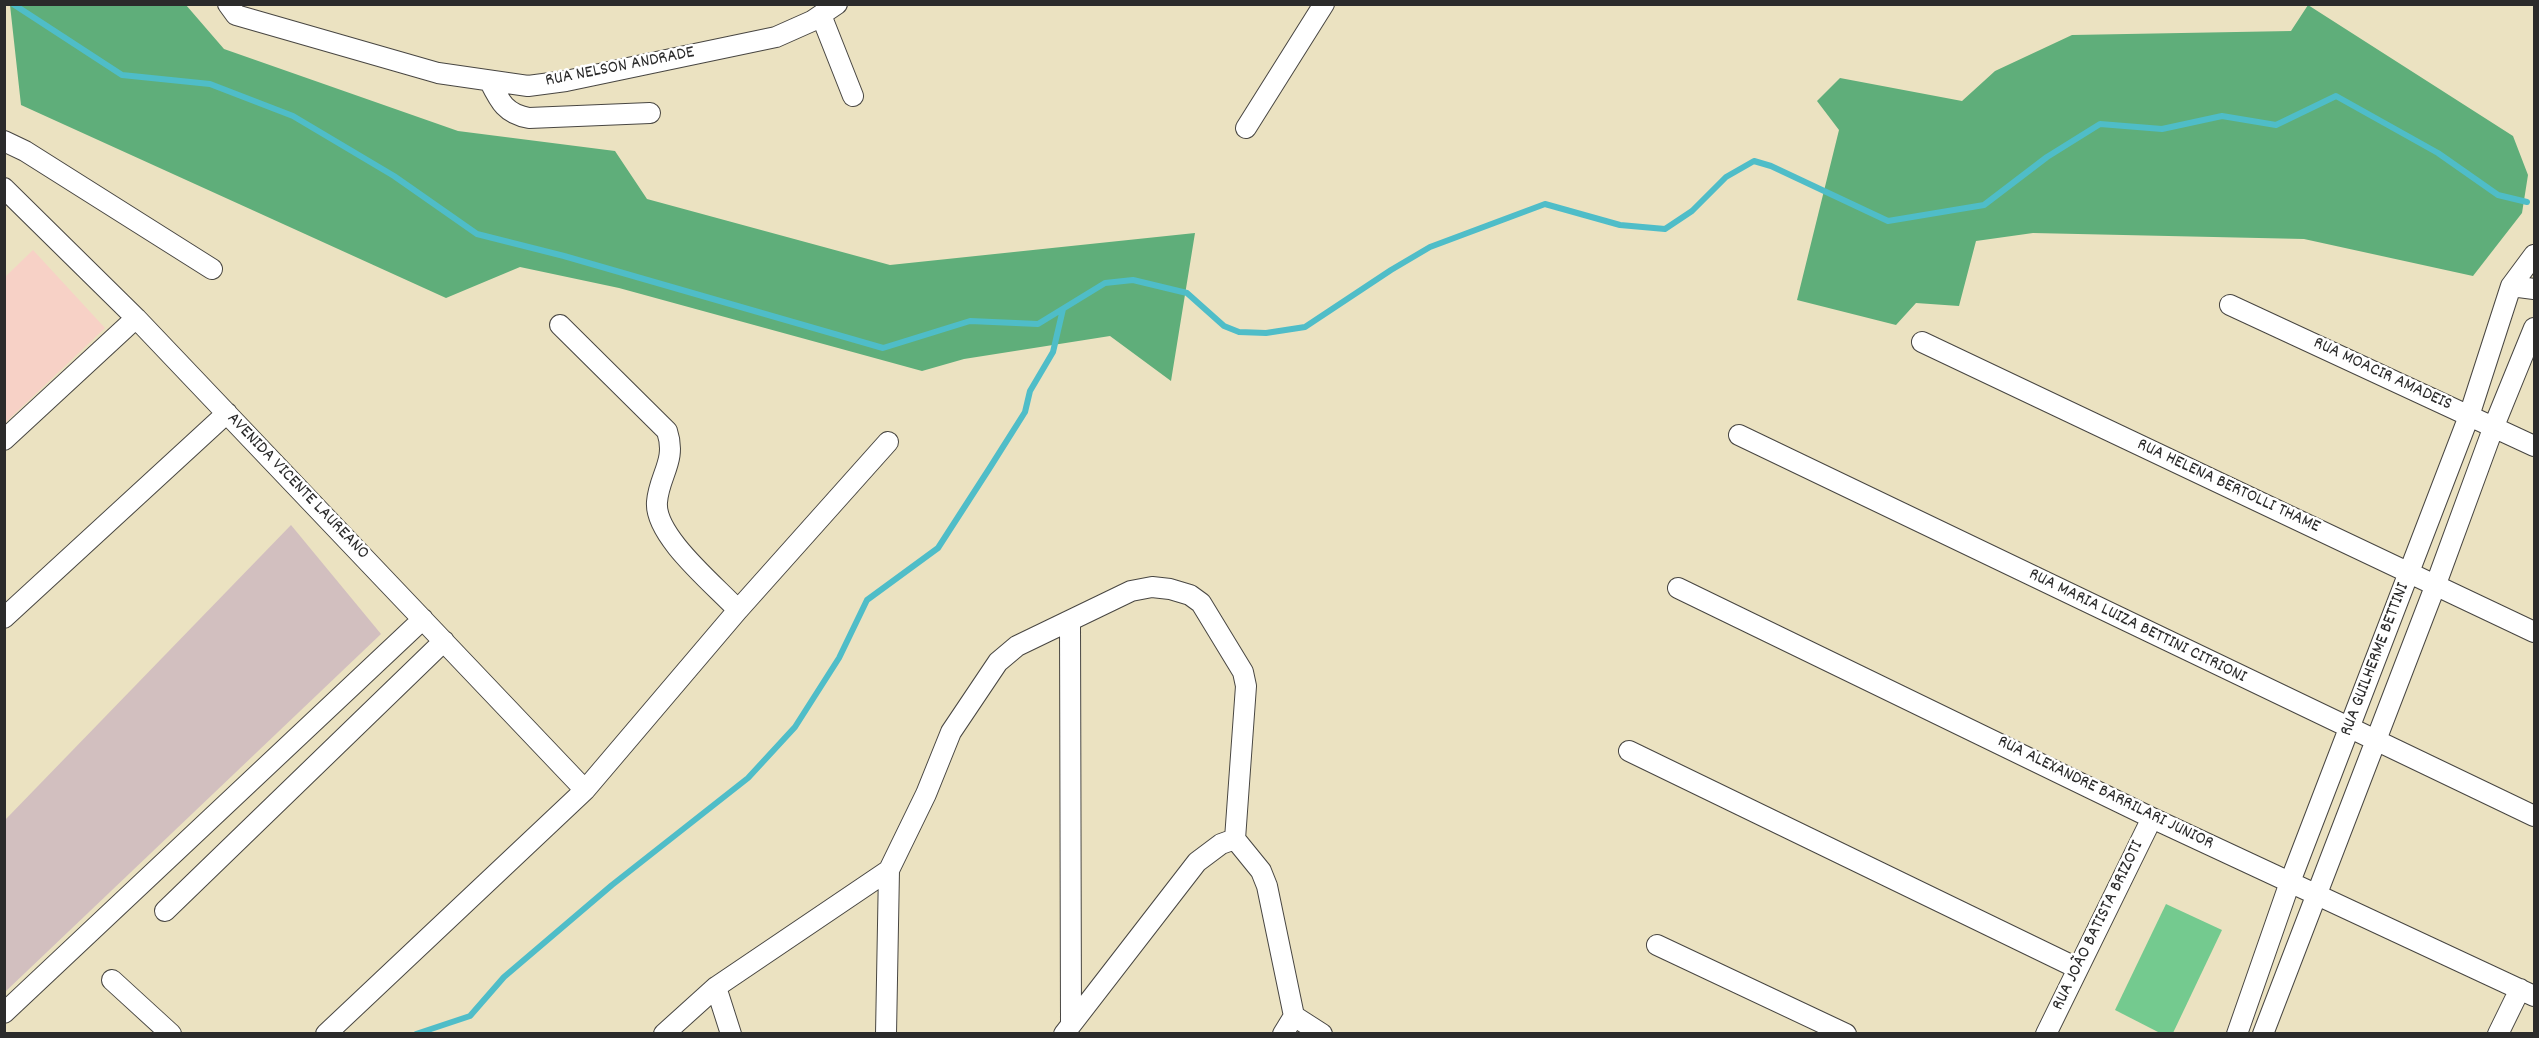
<!DOCTYPE html>
<html>
<head>
<meta charset="utf-8">
<style>
	body { margin:0 }
	#map { position:relative; width:2539px; height:1038px; overflow:hidden; background:#ebe2c1; font-family:Dekko,sans-serif }
	canvas { display:block }
	.frame { position:absolute; inset:0; border:6px solid #2b2b2b; pointer-events:none }
</style>
</head>
<body>
<div id="map">
<canvas width="2539" height="1038"></canvas>
<div class="frame"></div>
</div>
<script>
const context = document.querySelector('canvas').getContext('2d');
context.lineJoin = 'round';
function fillPath(path, color) { context.fillStyle = color; context.fill(path, 'evenodd'); }
function stroke(path, color, width, dash) { context.strokeStyle = color; context.lineWidth = width; context.lineCap = dash ? 'butt' : 'round'; context.setLineDash(dash || []); context.stroke(path); }
function drawText(font, color, halo, rows, align = 'center') {
  context.font = font + ' Dekko,sans-serif'; context.lineWidth = 5; context.setLineDash([]); context.textBaseline = 'middle'; context.strokeStyle = halo; context.fillStyle = color; for (const [text, x, y, turn = 0] of rows) {
    context.save(); context.translate(x, y); context.rotate((+turn || 0) * Math.PI / 180); context.textAlign = isNaN(turn) ? turn : align; if (halo) context.strokeText(text, 0, 0); context.fillText(text, 0, 0); context.restore();
  }
}
const built = new Path2D(`
	M33,250L105,328L5,423V277Z`);
const industrial = new Path2D(`
	M291,525L381,634L5,992V820Z`);
const green = new Path2D(`
	M2166,904L2222,930L2173,1033H2160L2115,1010Z`);
const forest = new Path2D(`
	M10,5H186L224,49L458,131L615,151L647,199L890,265L1195,233L1171,381L1110,336L964,359L922,371L619,288L520,267L446,298L21,105Z
	M2308,5L2513,136L2528,175L2522,213L2473,276L2304,239L2033,233L1976,241L1959,306L1916,303L1896,325L1797,300L1839,130L1817,101L1840,78L1962,101L1995,71L2072,35L2291,31Z`);
const stream = new Path2D(`
	M13,4L122,75L210,84L293,116L394,176L477,234L564,256L883,348L970,321L1038,324L1105,283L1133,280L1187,293L1224,326L1239,332L1266,333L1305,327L1391,270L1430,247L1545,204L1620,225L1665,229L1692,211L1726,177L1754,161L1771,166L1888,221L1984,205L2047,157L2100,124L2162,129L2222,116L2276,125L2336,96L2438,153L2498,195L2527,202
	M416,1034L470,1016L504,977L612,885L748,778L795,727L839,658L867,600L938,548L989,469L1025,412L1030,391L1053,352L1063,309`);
const minor = new Path2D(`
	M228,4L236,15L438,73L528,86L566,81L776,37L812,21L837,4
	M821,15L853,96
	M490,82C500,102 506,114 529,118L650,113
	M1246,128L1324,4
	M4,141L25,151L212,269
	M4,188L136,318L585,790
	M2511,286L2534,289
	M2230,305L2534,446
	M1922,342L2534,632
	M1739,435L2534,816
	M4,440L136,318
	M1678,588L2152,818L2534,996
	M738,610L888,442
	M4,618L227,413
	M1070,622L1071,1022
	M1629,751L2077,968
	M165,911L444,641
	M1657,945L1846,1034
	M112,980L171,1034
	M716,987L731,1034
	M4,1013L423,619
	M326,1034L585,790L738,610C715,585 654,536 657,502C659,475 677,461 667,431L560,325
	M664,1034L716,987L889,870L926,794L951,732L998,662L1017,646L1131,591L1152,587L1170,589L1190,595L1201,603L1243,672L1246,686L1235,839L1261,871L1267,886L1294,1016L1322,1034
	M886,1034L889,870
	M1064,1034L1197,862L1221,844L1235,839
	M1283,1034L1294,1016
	M2046,1034L2152,818
	M2237,1034L2290,882L2469,416L2511,286L2534,255
	M2263,1034L2436,584L2494,426L2534,328
	M2498,1034L2520,989`);
const streetNames = [
	["RUA NELSON ANDRADE",620,68,-11],
	["RUA MOACIR AMADEIS",2382,375,25],
	["AVENIDA VICENTE LAUREANO",297,487,46],
	["RUA HELENA BERTOLLI THAME",2228,487,25],
	["RUA MARIA LUIZA BETTINI CITRIONI",2137,627,26],
	["RUA GUILHERME BETTINI",2376,660,-69],
	["RUA ALEXANDRE BARRILARI JUNIOR",2105,794,26],
	["RUA JOÃO BATISTA BRIZOTI",2099,926,-64]
];
fillPath(built, '#f7d1c6');
fillPath(industrial, '#d2bfbf');
fillPath(green, '#74ca8f');
fillPath(forest, '#5fae7a');
stroke(stream, '#4fbdc8', 6);
stroke(minor, '#484642', 22);
stroke(minor, '#fff', 20);
drawText('18px', '#2b2b2b', '#fff', streetNames);
</script>
</body>
</html>
